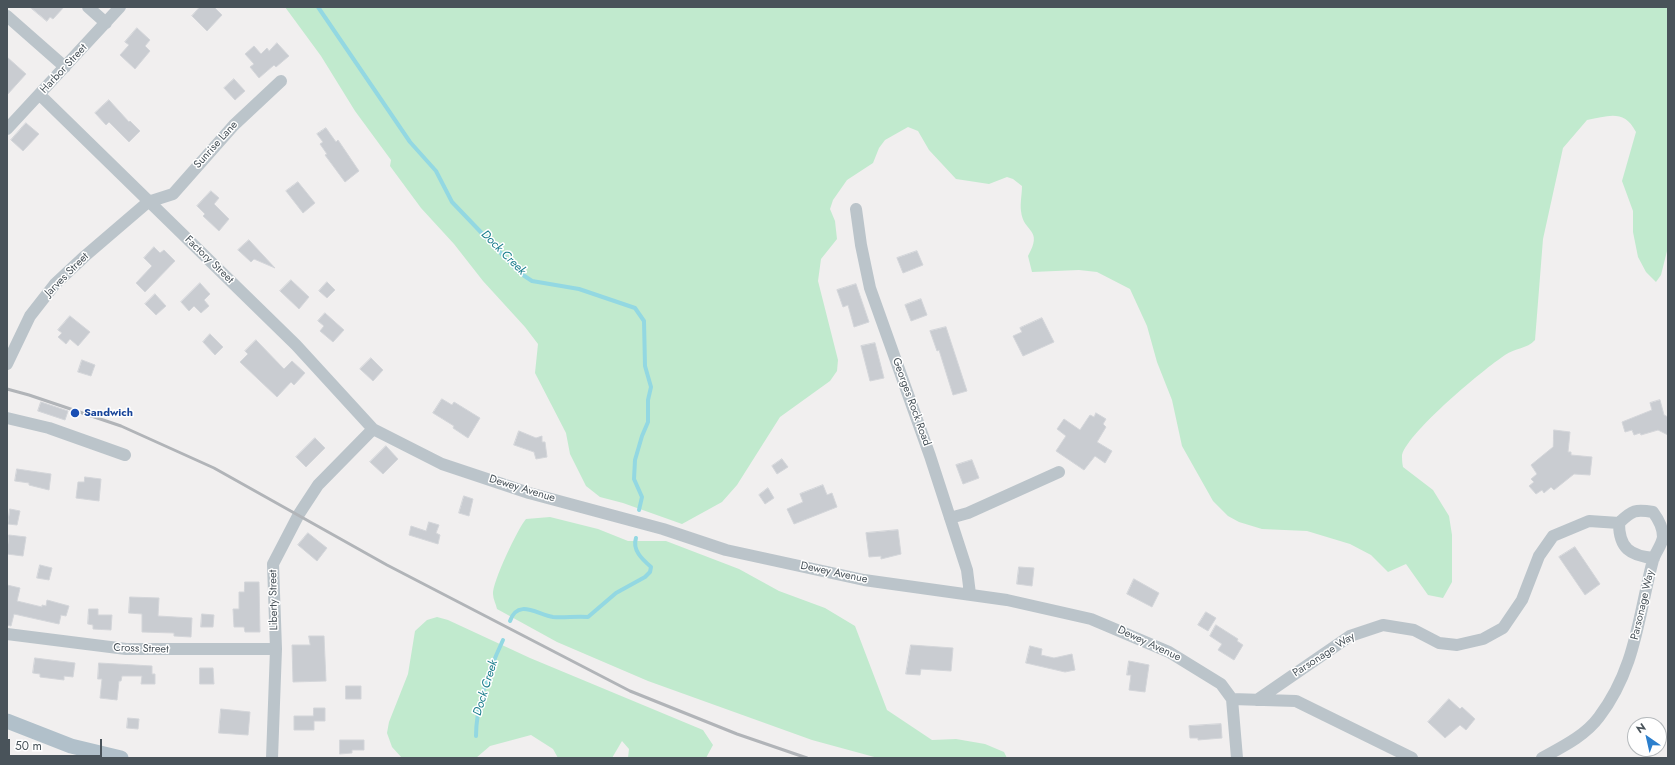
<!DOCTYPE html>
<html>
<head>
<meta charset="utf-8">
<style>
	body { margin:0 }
	#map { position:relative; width:1675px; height:765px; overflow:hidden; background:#f1efef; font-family:Jost,sans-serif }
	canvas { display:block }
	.frame { position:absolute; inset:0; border:8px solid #49535a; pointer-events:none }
	.north { position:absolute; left:1627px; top:717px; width:40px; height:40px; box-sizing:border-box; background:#fff; border:1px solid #b6babd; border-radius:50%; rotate:326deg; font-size:11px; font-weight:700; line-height:16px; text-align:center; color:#49535a }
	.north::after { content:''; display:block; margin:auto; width:14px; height:18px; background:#2c7fcd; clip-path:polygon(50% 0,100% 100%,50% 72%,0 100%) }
	.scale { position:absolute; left:8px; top:739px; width:94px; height:18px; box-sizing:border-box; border:2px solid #49535a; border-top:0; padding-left:5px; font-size:12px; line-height:14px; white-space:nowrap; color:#49535a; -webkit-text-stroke:3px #fff; paint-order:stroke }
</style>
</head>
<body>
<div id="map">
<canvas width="1675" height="765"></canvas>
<div class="frame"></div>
<div class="north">N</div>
<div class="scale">50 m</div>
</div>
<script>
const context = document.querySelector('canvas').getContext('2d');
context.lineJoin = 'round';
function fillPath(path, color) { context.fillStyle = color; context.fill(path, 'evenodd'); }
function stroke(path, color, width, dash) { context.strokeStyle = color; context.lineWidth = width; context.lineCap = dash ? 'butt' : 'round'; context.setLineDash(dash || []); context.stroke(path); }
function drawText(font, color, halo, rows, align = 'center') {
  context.font = font + ' Jost,sans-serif'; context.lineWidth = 3; context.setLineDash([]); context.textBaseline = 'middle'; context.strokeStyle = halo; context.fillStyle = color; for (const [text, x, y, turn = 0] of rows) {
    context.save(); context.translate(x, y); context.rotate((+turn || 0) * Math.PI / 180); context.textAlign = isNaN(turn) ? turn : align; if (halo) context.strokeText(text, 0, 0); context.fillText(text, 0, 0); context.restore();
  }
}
const green = new Path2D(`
	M285,7H1668V247L1661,275L1656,282L1646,272L1638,257L1633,232V211L1622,181L1636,132C1624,109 1609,116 1587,120L1563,148L1543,239L1535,340C1527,349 1515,348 1505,355C1484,369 1409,431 1402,455C1402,458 1402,463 1403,467L1433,490L1449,516L1452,535V582L1443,598L1428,595L1406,564L1388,572L1371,555L1350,544L1307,531L1262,529L1239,522L1228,516L1213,501L1182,446L1172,400L1157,362L1147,326L1130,289L1097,272L1079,270L1032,272L1028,256C1044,228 1023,233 1021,211C1020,203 1022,194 1022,186L1013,179L1007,177L989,184L956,179L929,150L918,131L908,127L885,140L879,148L873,163L847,180L833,200L830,209L835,221L837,239L821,259L818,281L838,360L837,371L830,381L780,417L737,485L722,502L682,524L623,503L600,497L586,486L570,454L566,433L535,373L538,344L525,327L483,281L454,244L421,208L390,166L391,160L355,111L321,56Z
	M550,517L598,529L628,541H666L739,569L779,591L825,608L855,626L887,710L932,740L956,739L985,744L1004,752L1007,758H878L812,740L648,681L557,642L497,609C496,604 493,599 493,594C492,583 518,528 526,519Z
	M437,617L448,620L530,658L703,730L713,745L706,758H628L629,749L622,741L612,758H558L553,749L531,735L490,746L476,758H402L392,747L387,733L389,722L408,674L415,631L427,620Z`);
const stream = new Path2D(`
	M318,7L410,142L436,171L452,202L520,273L532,281L579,289L635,308L644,321L645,366L651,387L648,400V422L642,436L635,460L634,479L642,497L639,510
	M510,621C518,598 538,615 553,617C564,618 576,616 588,617L616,593L645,577L650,572L651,567C642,559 632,550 636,538
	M476,736C476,704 489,670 503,640`);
const building = new Path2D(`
	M30,7H64L53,19L50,17L47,21Z
	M200,7H214L222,15L207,31L192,16Z
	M137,28L150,40L145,46L150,51L135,69L120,55L129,45L125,42Z
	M277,43L289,56L276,67L274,65L259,78L250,67L254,64L245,54L254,46L261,54L267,48L269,51Z
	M7,57L26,74L7,95Z
	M234,79L245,91L235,100L224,88Z
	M109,100L129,122L130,121L140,131L129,142L109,122L106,125L95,113Z
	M26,123L39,134L23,151L11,140Z
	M326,128L336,142L338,140L359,171L345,182L325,155L327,154L320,144L323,142L317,134Z
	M298,182L315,203L303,213L286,191Z
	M211,191L219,198L214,204L229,219L219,231L203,216L205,214L197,206Z
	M249,240L275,268L254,259L251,262L238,250Z
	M154,247L160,253L164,250L175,261L145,292L136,283L152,266L144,258Z
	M917,251L923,265L903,273L897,258Z
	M291,280L309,297L299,309L280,291Z
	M327,282L335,290L327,298L319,291Z
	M200,283L210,294L204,300L209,306L201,313L194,306L189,311L181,302Z
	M856,284L869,322L854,327L848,305L843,307L837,290Z
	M155,294L166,306L156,315L145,304Z
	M921,299L927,315L911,321L905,305Z
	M325,313L344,330L333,342L320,331L324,326L318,321Z
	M70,316L90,332L78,346L70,339L66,344L58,337L62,333L58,330Z
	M1042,318L1054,342L1023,356L1013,336L1022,332L1020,328Z
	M946,327L967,391L953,395L939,350L937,351L930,331Z
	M210,334L223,347L215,355L203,342Z
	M256,340L284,369L292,361L305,373L294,385L291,382L277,397L240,362L248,354L245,351Z
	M875,343L884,378L870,381L861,346Z
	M371,358L383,370L373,381L360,369Z
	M82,360L95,365L91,376L78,372Z
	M442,399L452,405L454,402L480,418L468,438L453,428L454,426L433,413Z
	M1660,400L1664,415L1668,417V435L1658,430L1641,435L1640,433L1634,435L1632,430L1625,432L1622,422L1652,410L1650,403Z
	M41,402L68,411L65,420L38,411Z
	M1096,413L1106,419L1103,424L1106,427L1097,442L1112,451L1105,463L1095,456L1084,470L1056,451L1066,436L1057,429L1064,419L1080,430L1090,415L1094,417Z
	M1554,430L1570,432L1568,452H1571V455L1592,457L1590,475L1574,474L1554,490L1551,487L1544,493L1542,490L1536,494L1529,486L1534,482L1531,479L1537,474L1531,465L1553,447Z
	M519,431L536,438L542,436V442H545L547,457L536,459L534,452L514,445Z
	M315,438L325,448L306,467L296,457Z
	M386,446L398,459L383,474L370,462Z
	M782,459L788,467L777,474L772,466Z
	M972,460L979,478L963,484L956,465Z
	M17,469L51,474L49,490L29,485V483L15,481Z
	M85,477L101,479L99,501L76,498L78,482H84Z
	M823,485L827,495L832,493L837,507L794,524L787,509L803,502L800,494Z
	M768,488L774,498L765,504L759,495Z
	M464,496L473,499L469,516L459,513Z
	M10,509L20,511L17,525L8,524Z
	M429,522L439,525L436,533L440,535L438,544L409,535L411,526L426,531Z
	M898,530L901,554L881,559V556L869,557L866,533Z
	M308,533L327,548L317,561L298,545Z
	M9,535L26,537L23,556L7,554Z
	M1575,547L1600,584L1585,595L1559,557Z
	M40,565L52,568L49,580L37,578Z
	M1019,567L1034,568L1032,586L1017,584Z
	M1134,579L1159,593L1152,607L1127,594Z
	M245,582H259L260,632H245L244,627H234L233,609H239V592H244Z
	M7,585L20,588L17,601L42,607V605L46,606L47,600L69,606L66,616L61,615L59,624L14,614L11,626L7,625Z
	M130,597L159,598L158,616L192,618L191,637L174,636V633L142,632V614L129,613Z
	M89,609H98V615H112L111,630L93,629V625L88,624Z
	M1206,612L1216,618L1208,631L1198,625Z
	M202,614L214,615L213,627H201Z
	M1216,625L1238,639L1237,641L1243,645L1234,660L1218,650L1222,644L1210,636Z
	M309,636H324L326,681L293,682L292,645H310Z
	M911,645L953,648L951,671L921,669L920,675L906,674Z
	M1030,646L1042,649L1041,655L1054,658L1072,654L1075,670L1065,672L1026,663Z
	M35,658L75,663L73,677L64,676V680L40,677V674L33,673Z
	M1129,661L1149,665L1145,692L1129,690L1131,675H1127Z
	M99,663L152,666V674H155V684H141L142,676H122L121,681H119L117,700L100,698L102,679H98Z
	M200,668H213L214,684H200Z
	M346,686H361V699H346Z
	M1449,699L1460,709L1462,707L1475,719L1466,730L1460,725L1445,738L1428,722Z
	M314,708H325V721H314V730H294V716H313Z
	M221,709L250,712L248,735L219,733Z
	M128,718L139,719L138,729L127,728Z
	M1221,724L1222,738L1198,740V738H1190L1189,726Z
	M340,740H364V750H352V753L340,754Z`);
const minor = new Path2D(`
	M88,7L106,23
	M7,16L65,67
	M40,95L296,345L373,429L442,464L529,493L663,529L726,550L864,580L1007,600L1091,619L1169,652L1221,684L1232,699L1237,758
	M7,129L120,7
	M856,209L861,245L870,288L930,456L967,570L970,594
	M7,364L30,316L55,284L85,256L148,202L173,194L234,125L281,81
	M7,418L49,428L125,455
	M950,518L968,513L1059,472
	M7,634L126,649H276
	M1232,699L1296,701L1412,758
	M1257,700L1350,636L1383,625L1414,630L1439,643L1457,645L1483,639L1503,628L1522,600L1539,556L1553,536L1589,521L1619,523
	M272,758L276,649L273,564L299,514L318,485L373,429
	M1542,758C1562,747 1585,736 1599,717C1636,668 1638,617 1653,560C1655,553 1662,545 1663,537C1663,527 1659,520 1653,512C1636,509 1632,510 1619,523C1619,548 1630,556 1654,558`);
const major = new Path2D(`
	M7,721L71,746L121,758`);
const rail = new Path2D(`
	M7,389L29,395L121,426L214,468L387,565L630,691L737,734L807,758`);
const markers = [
	[75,413,5,"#1a4fb4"]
];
const streetNames = [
	["Harbor Street",64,69,-47],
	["Sunrise Lane",216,145,-48],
	["Factory Street",209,260,44],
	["Jarves Street",67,275,-45],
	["Georges Rock Road",911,402,70],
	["Dewey Avenue",522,489,17],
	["Dewey Avenue",834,573,12],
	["Liberty Street",274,600,-91],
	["Parsonage Way",1643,605,-77],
	["Dewey Avenue",1149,644,25],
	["Cross Street",141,649,2],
	["Parsonage Way",1324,655,-33]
];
const transitNames = [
	["Sandwich",84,413]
];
const waterNames = [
	["Dock Creek",503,253,45],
	["Dock Creek",486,688,-73]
];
fillPath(green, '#c1eace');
stroke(stream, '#93d8e2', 4);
fillPath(building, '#c9ccd1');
stroke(building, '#d3d5d9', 1);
stroke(minor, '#bbc4ca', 12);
stroke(major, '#b1c0ca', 15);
stroke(rail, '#b1b4b8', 3);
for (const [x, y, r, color] of markers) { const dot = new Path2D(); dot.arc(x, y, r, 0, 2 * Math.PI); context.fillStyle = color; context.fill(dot); stroke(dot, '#fff', 1.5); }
drawText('11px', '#49535a', '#fff', streetNames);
drawText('bold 11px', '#164399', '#fff', transitNames, 'left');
drawText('italic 12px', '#1a7d8c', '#fff', waterNames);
</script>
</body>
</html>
